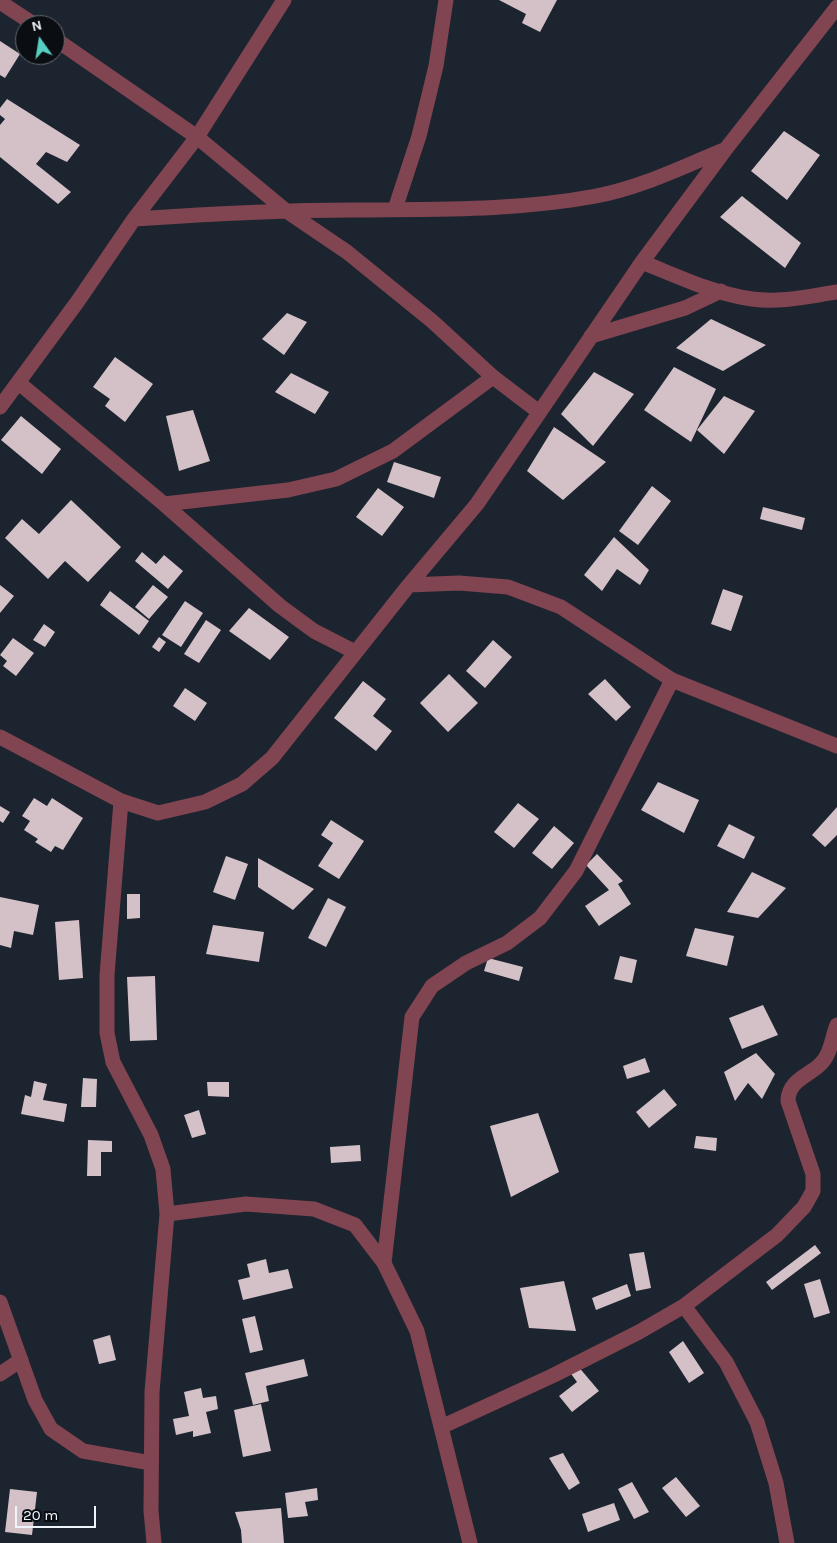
<!DOCTYPE html>
<html>
<head>
<meta charset="utf-8">
<style>
	body { margin:0 }
	#map { position:relative; width:837px; height:1543px; overflow:hidden; background:#1c242f; font-family:Karla,sans-serif }
	canvas { display:block }
	.north { position:absolute; left:15px; top:15px; width:50px; height:50px; box-sizing:border-box; background:#0a0d12; border:1px solid #65696f; border-radius:50%; rotate:347deg; font-size:14px; font-weight:700; line-height:20px; text-align:center; color:#eef4fb }
	.north::after { content:''; display:block; margin:auto; width:18px; height:22px; background:#57cec1; clip-path:polygon(50% 0,100% 100%,50% 72%,0 100%) }
	.scale { position:absolute; left:15px; top:1506px; width:81px; height:22px; box-sizing:border-box; border:2px solid #eef4fb; border-top:0; padding-left:6px; font-size:15px; line-height:18px; white-space:nowrap; color:#eef4fb; -webkit-text-stroke:4px #0a0d12; paint-order:stroke }
</style>
</head>
<body>
<div id="map">
<canvas width="837" height="1543"></canvas>
<div class="north">N</div>
<div class="scale">20 m</div>
</div>
<script>
const context = document.querySelector('canvas').getContext('2d');
context.lineJoin = 'round';
function fillPath(path, color) { context.fillStyle = color; context.fill(path, 'evenodd'); }
function stroke(path, color, width, dash) { context.strokeStyle = color; context.lineWidth = width; context.lineCap = dash ? 'butt' : 'round'; context.setLineDash(dash || []); context.stroke(path); }
const building = new Path2D(`
	M499,0H557L540,32L522,23L526,14Z
	M0,41L20,54L5,78L0,75Z
	M7,99L80,145L67,162L46,152L36,164L71,192L58,204L0,157V125L5,119L0,115V108Z
	M784,131L820,155L787,200L751,171Z
	M742,196L801,243L785,268L720,217Z
	M287,313L307,322L284,355L262,339Z
	M711,319L766,345L723,371L676,348Z
	M115,357L153,384L125,422L105,406L110,399L93,387Z
	M674,367L716,389L691,442L644,410Z
	M594,372L634,394L593,446L561,414Z
	M291,373L329,392L315,414L275,392Z
	M724,396L755,411L724,454L697,430Z
	M193,410L210,461L179,471L166,416Z
	M21,416L61,449L42,474L1,440Z
	M554,427L606,462L563,500L527,471Z
	M394,462L441,477L434,498L387,482Z
	M652,486L671,501L638,545L619,531Z
	M378,488L404,507L382,536L356,517Z
	M71,500L121,547L88,582L65,561L48,579L5,538L22,519L39,534Z
	M763,507L805,518L802,530L760,519Z
	M614,537L649,570L640,585L617,569L602,591L584,575Z
	M142,552L156,564L164,555L183,571L168,589L135,561Z
	M0,585L14,596L0,613Z
	M153,585L168,597L149,619L135,607Z
	M723,589L743,596L731,631L711,624Z
	M110,591L149,621L139,635L100,605Z
	M185,601L203,613L181,647L162,635Z
	M249,608L289,637L270,660L229,631Z
	M206,620L221,630L199,663L184,654Z
	M44,624L55,632L45,647L33,640Z
	M159,637L166,642L159,652L152,647Z
	M13,638L34,653L16,676L3,666L7,661L0,655Z
	M493,640L512,657L485,688L466,671Z
	M449,674L478,703L448,732L420,703Z
	M605,679L631,707L616,721L588,694Z
	M363,681L386,699L373,716L392,731L376,751L334,718Z
	M185,688L207,703L195,721L173,706Z
	M658,782L699,800L684,833L641,810Z
	M34,798L47,806L52,798L83,818L63,850L55,846L51,852L35,842L38,839L24,830L30,821L22,816Z
	M518,803L539,819L514,848L494,832Z
	M0,806L10,812L3,823L0,821Z
	M837,807V835L825,847L812,835Z
	M331,820L364,841L339,879L318,866L333,843L321,835Z
	M729,824L755,837L744,859L717,846Z
	M554,826L574,843L552,869L532,853Z
	M597,854L623,881L618,884L631,904L599,926L585,906L609,890L586,865Z
	M226,856L248,864L235,900L213,892Z
	M258,858L314,889L293,910L258,887Z
	M752,872L786,888L758,918L727,912Z
	M127,894H140V918L127,919Z
	M0,897L39,905L33,935L14,931L11,948L0,945Z
	M328,898L346,907L326,947L308,938Z
	M79,920L83,978L59,980L55,922Z
	M213,925L264,932L259,962L206,954Z
	M695,928L734,936L727,966L686,956Z
	M620,956L637,960L632,983L614,979Z
	M488,958L523,967L519,981L484,971Z
	M155,976L157,1040L130,1041L127,977Z
	M763,1005L778,1035L742,1049L729,1018Z
	M756,1053L775,1074L762,1099L748,1083L735,1101L724,1072Z
	M645,1058L650,1072L627,1079L623,1066Z
	M83,1078L97,1079L96,1107H81Z
	M34,1081L47,1084L43,1100L67,1104L64,1122L21,1114L25,1095L31,1097Z
	M207,1082H229V1097L208,1096Z
	M664,1089L677,1105L649,1128L636,1112Z
	M199,1110L206,1134L192,1138L184,1115Z
	M538,1113L559,1172L511,1197L490,1126Z
	M696,1136L717,1138L716,1151L694,1148Z
	M88,1140L112,1141V1152H101V1176H87Z
	M360,1145L361,1161L331,1163L330,1147Z
	M815,1245L821,1253L772,1290L766,1282Z
	M644,1252L651,1288L636,1291L629,1254Z
	M266,1259L269,1273L288,1269L293,1288L243,1300L238,1280L250,1277L247,1264Z
	M820,1279L830,1313L814,1318L804,1284Z
	M564,1281L576,1331L529,1328L520,1288Z
	M627,1284L631,1296L596,1310L592,1298Z
	M255,1316L263,1350L250,1353L242,1319Z
	M110,1335L116,1360L99,1364L93,1340Z
	M683,1341L704,1373L689,1383L669,1352Z
	M304,1359L308,1376L266,1386L269,1401L253,1405L245,1373Z
	M577,1365L599,1391L572,1412L559,1396L577,1382L569,1371Z
	M201,1388L203,1398L216,1396L218,1409L206,1412L211,1433L193,1437V1431L176,1435L173,1419L189,1416L184,1392Z
	M261,1404L271,1451L243,1457L234,1410Z
	M563,1453L580,1483L569,1490L549,1458Z
	M676,1477L700,1506L686,1517L662,1488Z
	M632,1482L649,1512L634,1519L618,1489Z
	M317,1488L318,1500L305,1502L308,1516L288,1518L285,1493Z
	M10,1489L37,1492L32,1535L5,1532Z
	M614,1503L620,1520L588,1532L582,1514Z
	M281,1508L284,1543H242L241,1530L235,1512Z`);
const minor = new Path2D(`
	M0,2L35,25
	M55,39L197,137L285,210L347,252L432,321L493,377L539,412
	M395,209L419,136L436,66L446,0
	M134,219C208,214 281,210 354,210C434,209 517,211 596,196C640,188 682,167 724,150
	M642,262C677,276 714,294 752,299C781,303 809,296 837,292
	M591,336L685,308L721,291
	M19,383L164,504L280,606L314,631L355,652
	M0,407L78,301L134,219L197,137L284,0
	M164,504L288,490L336,479L393,451L493,377
	M409,585L459,583L508,587L561,607L672,680L837,746
	M0,737L121,801L158,813L205,802L242,784L272,758L409,585L477,504L642,262L725,150L837,7
	M121,801L107,975V1033L113,1062L151,1135L163,1169L167,1214L152,1392L151,1511L154,1543
	M167,1214L246,1204L314,1209L355,1225L384,1263L417,1331L470,1543
	M384,1263L412,1017L432,986L466,963L507,943L540,918L576,871L672,680
	M0,1302L35,1400L51,1429L83,1451L151,1463
	M684,1306L726,1362L757,1422L776,1483L787,1543
	M0,1374L21,1360
	M441,1427L552,1376L639,1332L684,1306L777,1235L804,1207L813,1191V1174L788,1101C788,1076 818,1075 827,1055C832,1046 833,1034 837,1025`);
fillPath(building, '#d4c1c7');
stroke(minor, '#814551', 15);
</script>
</body>
</html>
